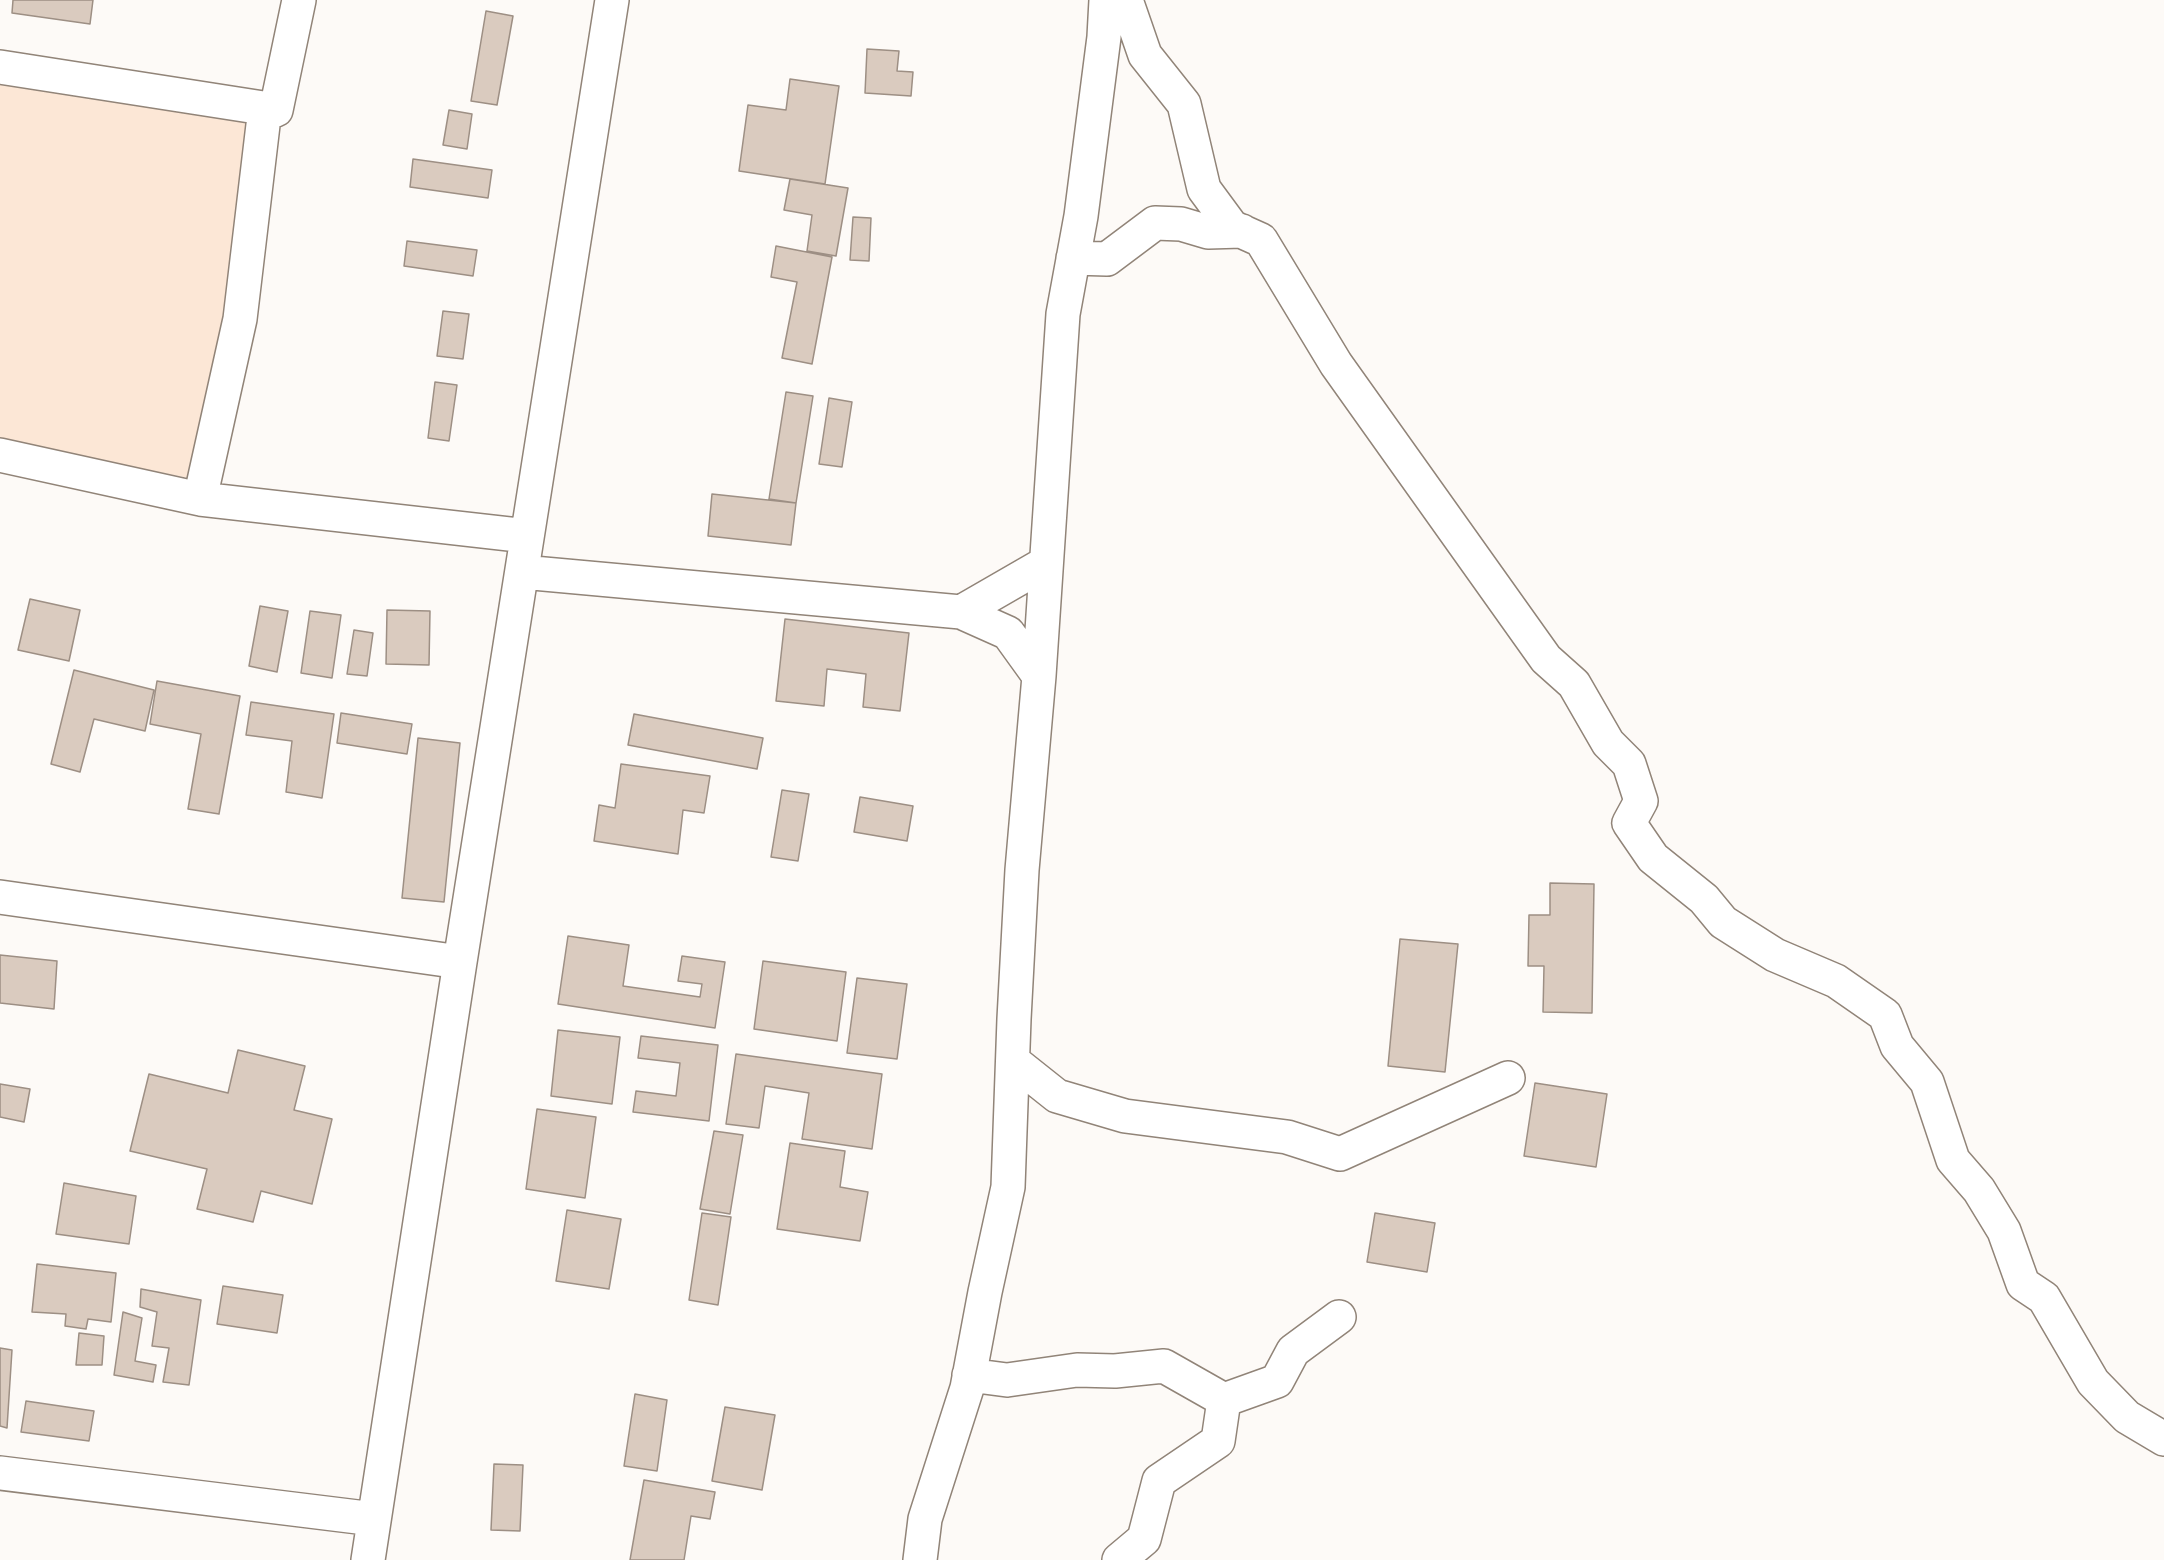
<!DOCTYPE html>
<html>
<head>
<meta charset="utf-8">
<style>
	body { margin:0 }
	canvas { display:block; background:#fdfaf7 }
</style>
</head>
<body>
<canvas width="2164" height="1560"></canvas>
<script>
const context = document.querySelector('canvas').getContext('2d');
context.lineJoin = 'round';
function fillPath(path, color) { context.fillStyle = color; context.fill(path, 'evenodd'); }
function stroke(path, color, width, dash) { context.strokeStyle = color; context.lineWidth = width; context.lineCap = dash ? 'butt' : 'round'; context.setLineDash(dash || []); context.stroke(path); }
const green = new Path2D(`
	M0,81L265,108L194,479L0,441Z`);
const building = new Path2D(`
	M13,0H93L90,24L12,13Z
	M486,11L513,16L497,105L471,101Z
	M867,49L899,51L897,71L913,72L911,96L865,93Z
	M790,79L839,86L825,184L739,171L748,105L786,110Z
	M449,110L472,114L467,149L443,145Z
	M413,159L492,170L488,198L410,187Z
	M790,179L848,188L836,256L807,251L812,215L784,210Z
	M853,217L871,218L869,261L850,260Z
	M407,241L477,250L473,276L404,266Z
	M776,246L832,257L812,364L782,358L797,282L771,277Z
	M443,311L469,314L463,359L437,356Z
	M435,382L457,385L449,441L428,438Z
	M786,392L813,396L796,503L769,499Z
	M829,398L852,402L842,467L819,464Z
	M712,494L796,503L791,545L708,536Z
	M30,599L80,610L69,661L18,650Z
	M260,606L288,611L277,672L249,666Z
	M387,610L430,611L429,665L386,664Z
	M310,611L341,615L332,678L301,673Z
	M785,619L909,633L900,711L863,707L866,674L827,669L824,706L776,701Z
	M354,630L373,633L367,676L347,674Z
	M74,670L154,690L145,731L94,719L80,772L51,764Z
	M157,681L240,696L219,814L188,809L201,734L150,724Z
	M251,702L334,714L322,798L286,792L292,741L246,735Z
	M341,713L412,724L407,754L337,743Z
	M634,714L763,738L757,769L628,745Z
	M418,738L460,743L444,902L402,898Z
	M621,764L710,776L704,813L683,810L678,854L594,841L599,805L615,808Z
	M782,790L809,794L798,861L771,857Z
	M860,797L913,806L907,841L854,832Z
	M1550,883L1594,884L1592,1013L1543,1012L1544,966H1528L1529,915H1550Z
	M568,936L629,945L623,986L700,997L702,984L678,981L682,956L725,962L715,1028L558,1004Z
	M1400,939L1458,944L1445,1072L1388,1066Z
	M0,955L57,961L54,1009L0,1003Z
	M763,961L846,972L837,1041L754,1029Z
	M857,978L907,984L897,1059L847,1053Z
	M558,1030L620,1037L612,1104L551,1096Z
	M641,1036L718,1045L709,1121L633,1112L636,1091L676,1096L680,1063L638,1058Z
	M238,1050L305,1066L294,1110L332,1119L312,1204L261,1191L253,1222L197,1209L207,1169L130,1151L149,1074L228,1093Z
	M736,1054L882,1074L872,1149L802,1139L809,1093L765,1086L759,1128L726,1124Z
	M1535,1083L1607,1094L1596,1167L1524,1156Z
	M0,1084L30,1089L24,1122L0,1117Z
	M537,1109L596,1117L585,1198L526,1189Z
	M714,1131L743,1135L730,1214L700,1209Z
	M790,1143L845,1151L840,1187L868,1192L860,1241L777,1229Z
	M64,1183L136,1196L129,1244L56,1234Z
	M567,1210L621,1219L609,1289L556,1281Z
	M702,1213L731,1217L718,1305L689,1300Z
	M1375,1213L1435,1223L1427,1272L1367,1262Z
	M37,1264L116,1273L111,1322L88,1319L86,1329L65,1326L66,1314L32,1312Z
	M223,1286L283,1295L277,1333L217,1324Z
	M141,1289L201,1300L189,1385L163,1382L169,1348L152,1346L157,1312L140,1307Z
	M123,1312L142,1318L135,1361L156,1365L153,1382L114,1375Z
	M79,1333L104,1336L102,1365H76Z
	M0,1348L12,1350L7,1428L0,1426Z
	M635,1394L667,1400L657,1471L624,1466Z
	M26,1401L94,1411L89,1441L21,1432Z
	M725,1407L775,1415L762,1490L712,1481Z
	M494,1464L523,1465L520,1531L491,1530Z
	M644,1480L715,1492L710,1519L691,1516L684,1560H630Z`);
const street = new Path2D(`
	M1126,0L1145,55L1184,104L1204,189L1232,227L1261,240L1336,364L1546,659L1574,684L1608,743L1629,764L1641,801L1629,823L1653,858L1704,899L1723,922L1775,955L1836,981L1885,1015L1897,1046L1927,1082L1953,1160L1979,1190L2004,1231L2023,1284L2044,1298L2093,1382L2127,1417L2164,1439
	M0,67L276,110L299,0
	M1073,258L1107,259L1155,223L1181,224L1208,232L1242,231
	M0,455L200,499L527,536
	M200,499L240,319L265,108
	M522,572L961,612L1008,633L1039,676
	M961,612L1046,563
	M0,897L460,962
	M1013,1061L1057,1096L1125,1116L1287,1137L1340,1154L1508,1078
	M969,1375L1007,1380L1077,1370L1115,1371L1164,1366L1224,1400L1277,1381L1293,1351L1339,1317
	M0,1473L374,1519
	M368,1560L460,962L612,0
	M920,1560L925,1519L967,1388L985,1292L1008,1187L1014,1019L1022,870L1039,676L1063,314L1081,216L1104,37L1106,0
	M1119,1560L1144,1539L1159,1481L1218,1441L1224,1400`);
fillPath(green, '#fce7d6');
fillPath(building, '#dacbbf');
stroke(building, '#9d8f84', 1.5);
stroke(street, '#918478', 36);
stroke(street, '#fff', 33);
</script>
</body>
</html>
